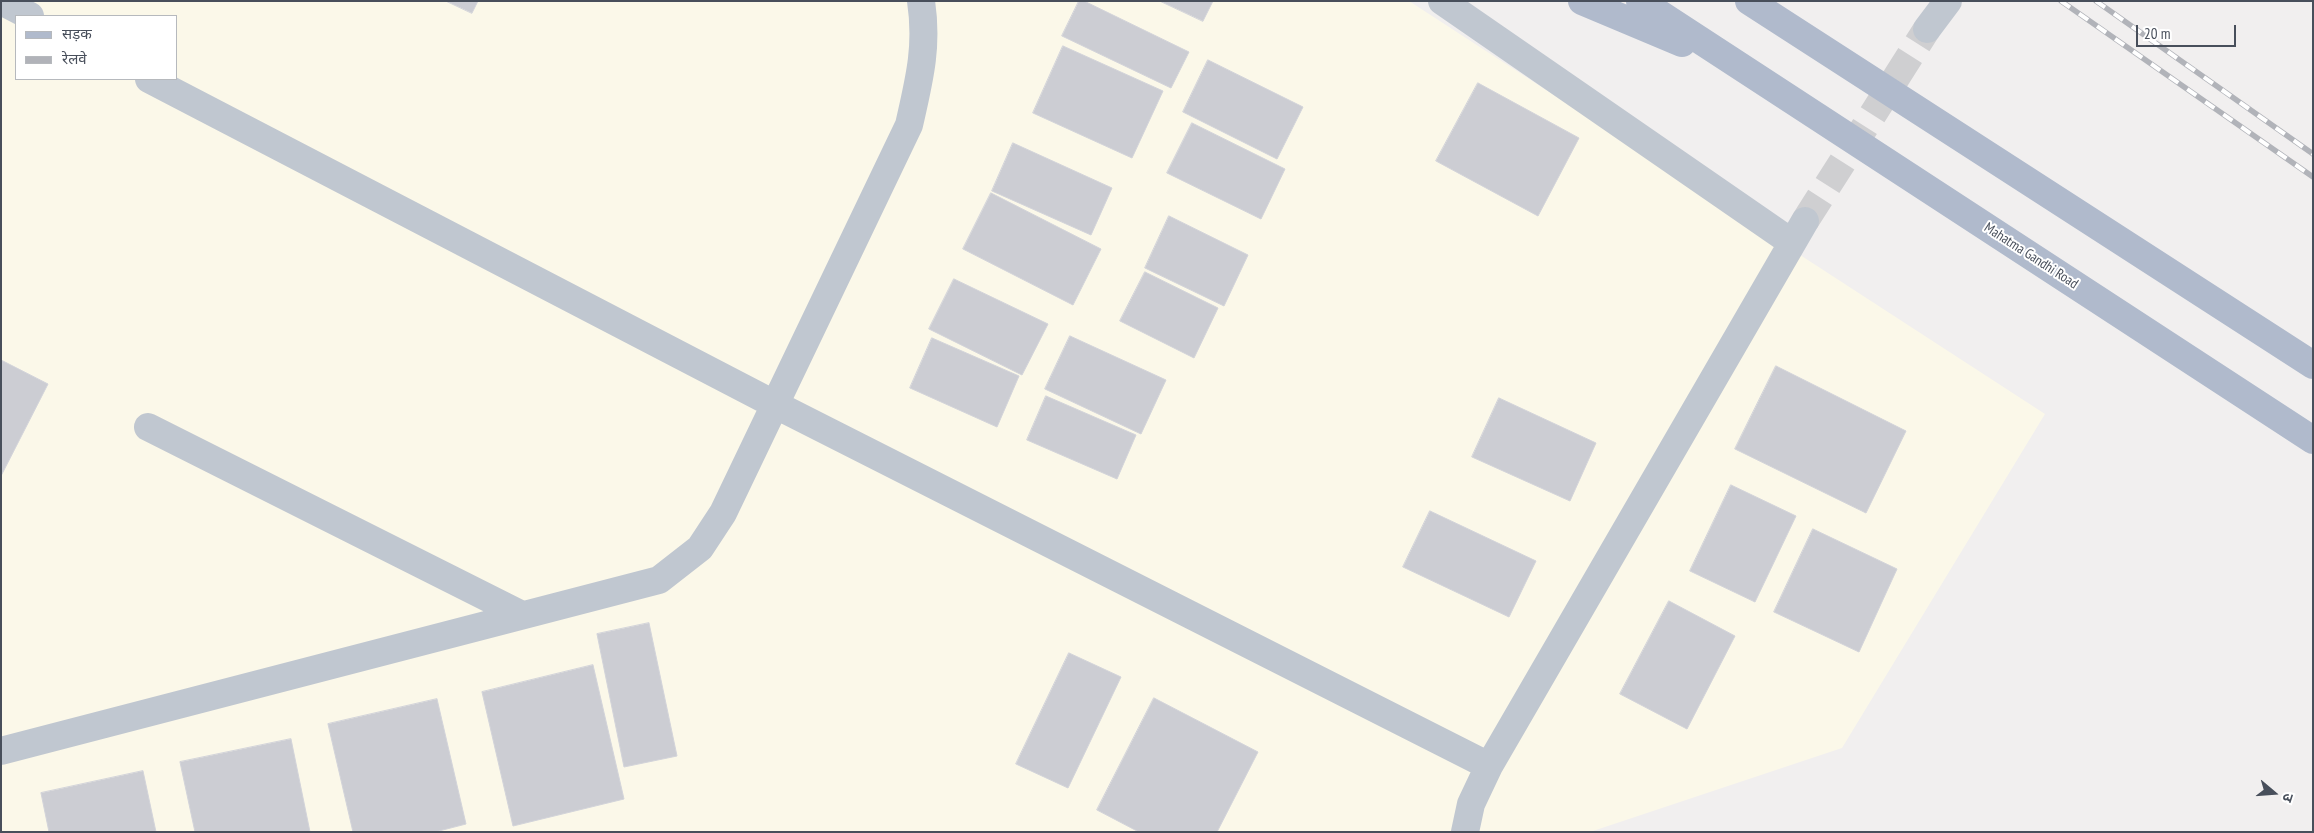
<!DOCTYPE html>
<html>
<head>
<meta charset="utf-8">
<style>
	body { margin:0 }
	#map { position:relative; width:2314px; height:833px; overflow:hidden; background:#f1efef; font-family:"PT Sans Narrow","Noto Sans Devanagari",sans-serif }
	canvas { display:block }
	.frame { position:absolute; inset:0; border:2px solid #484f5b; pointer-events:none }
	.legend { position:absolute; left:15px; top:15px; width:162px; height:65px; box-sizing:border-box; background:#fff; border:1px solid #b6b9bd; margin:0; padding:6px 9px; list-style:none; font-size:15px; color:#484f5b }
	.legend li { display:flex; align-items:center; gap:10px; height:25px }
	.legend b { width:25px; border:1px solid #b6b9bd }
	.north { position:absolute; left:2249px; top:768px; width:50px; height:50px; -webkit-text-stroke:4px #fff; paint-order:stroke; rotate:108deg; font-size:14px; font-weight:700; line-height:20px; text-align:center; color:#484f5b }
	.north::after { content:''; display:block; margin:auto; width:18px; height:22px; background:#484f5b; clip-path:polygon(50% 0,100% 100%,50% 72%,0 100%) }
	.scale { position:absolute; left:2136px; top:25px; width:100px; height:22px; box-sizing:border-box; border:2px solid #484f5b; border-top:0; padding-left:6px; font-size:15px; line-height:18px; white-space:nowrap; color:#484f5b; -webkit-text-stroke:4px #fff; paint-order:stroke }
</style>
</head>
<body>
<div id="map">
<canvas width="2314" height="833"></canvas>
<div class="frame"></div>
<ul class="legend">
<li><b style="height:6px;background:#b0bacc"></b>सड़क</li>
<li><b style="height:6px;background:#b1b3b9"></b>रेलवे</li>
</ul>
<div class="north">उ</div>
<div class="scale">20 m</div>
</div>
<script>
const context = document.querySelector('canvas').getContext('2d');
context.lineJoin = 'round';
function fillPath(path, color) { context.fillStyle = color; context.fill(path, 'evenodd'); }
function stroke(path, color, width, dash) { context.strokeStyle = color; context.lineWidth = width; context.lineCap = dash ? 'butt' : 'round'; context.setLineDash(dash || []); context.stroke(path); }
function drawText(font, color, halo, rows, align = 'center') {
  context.font = font + ' "PT Sans Narrow",sans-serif'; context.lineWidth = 4; context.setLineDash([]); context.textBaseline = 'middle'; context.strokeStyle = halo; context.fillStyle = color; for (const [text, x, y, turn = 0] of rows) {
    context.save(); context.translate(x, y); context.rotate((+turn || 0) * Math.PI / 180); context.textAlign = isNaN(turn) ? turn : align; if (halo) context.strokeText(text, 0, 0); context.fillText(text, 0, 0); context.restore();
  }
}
const commercial = new Path2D(`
	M1,1H1409L2045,414L1842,748L1590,832H1ZM16,16H176V79H16Z`);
const building = new Path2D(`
	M446,1H478L472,13Z
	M1079,1H1084L1189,52L1171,88L1062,36Z
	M1160,1H1213L1203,21Z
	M1063,46L1163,91L1132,158L1033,113Z
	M1208,60L1303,107L1277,159L1183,112Z
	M1478,83L1579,138L1538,216L1436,161Z
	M1192,123L1285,169L1261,219L1167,173Z
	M1013,143L1112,188L1091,235L992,191Z
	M991,193L1101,249L1073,305L963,249Z
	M1169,216L1248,255L1224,306L1145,268Z
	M1145,272L1218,308L1194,358L1120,321Z
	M954,279L1048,324L1022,375L929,329Z
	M1070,336L1166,380L1141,434L1045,389Z
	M932,338L1019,376L997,427L910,388Z
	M1,360L48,384L1,476Z
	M1776,366L1906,431L1866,513L1735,449Z
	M1046,396L1136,435L1117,479L1027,440Z
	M1499,398L1596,443L1570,501L1472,457Z
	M1731,485L1796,516L1755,602L1690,571Z
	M1430,511L1536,561L1509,617L1403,567Z
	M1813,529L1897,569L1859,652L1774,612Z
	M1669,601L1735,636L1687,729L1620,694Z
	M649,623L677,756L624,767L597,634Z
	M1069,653L1121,677L1068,788L1016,764Z
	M593,665L624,799L513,826L482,692Z
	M1154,698L1258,752L1217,832H1139L1097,810Z
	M437,699L466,824L435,832H353L328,724Z
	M291,739L310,832H195L180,762Z
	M143,771L156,832H49L41,793Z`);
const minorTunnel = new Path2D(`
	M1805,221L1927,29`);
const minor = new Path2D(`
	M1,1L30,16
	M1442,1L1791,242
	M1927,29L1948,1
	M149,79L774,404L1489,766
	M148,427L522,615
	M1,751L659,580L700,548L723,513L909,125C919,81 928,47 921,1
	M1465,832L1471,804L1489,766L1805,221`);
const major = new Path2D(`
	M1582,1L1682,43
	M1640,1L2313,440
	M1749,1L2313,365`);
const rail = new Path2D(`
	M2061,1L2313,177
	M2096,1L2313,154`);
const streetNames = [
	["Mahatma Gandhi Road",2031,256,33]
];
fillPath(commercial, '#fbf8e9');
fillPath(building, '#cccdd3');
stroke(building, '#d3d4da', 1);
stroke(minorTunnel, '#cfcfd1', 28, [28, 14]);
stroke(minor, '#c0c7d0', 28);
stroke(major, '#b0bacc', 28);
stroke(rail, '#b1b3b9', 5.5);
stroke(rail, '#fff', 4, [11]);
drawText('14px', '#484f5b', '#fff', streetNames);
</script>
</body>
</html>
